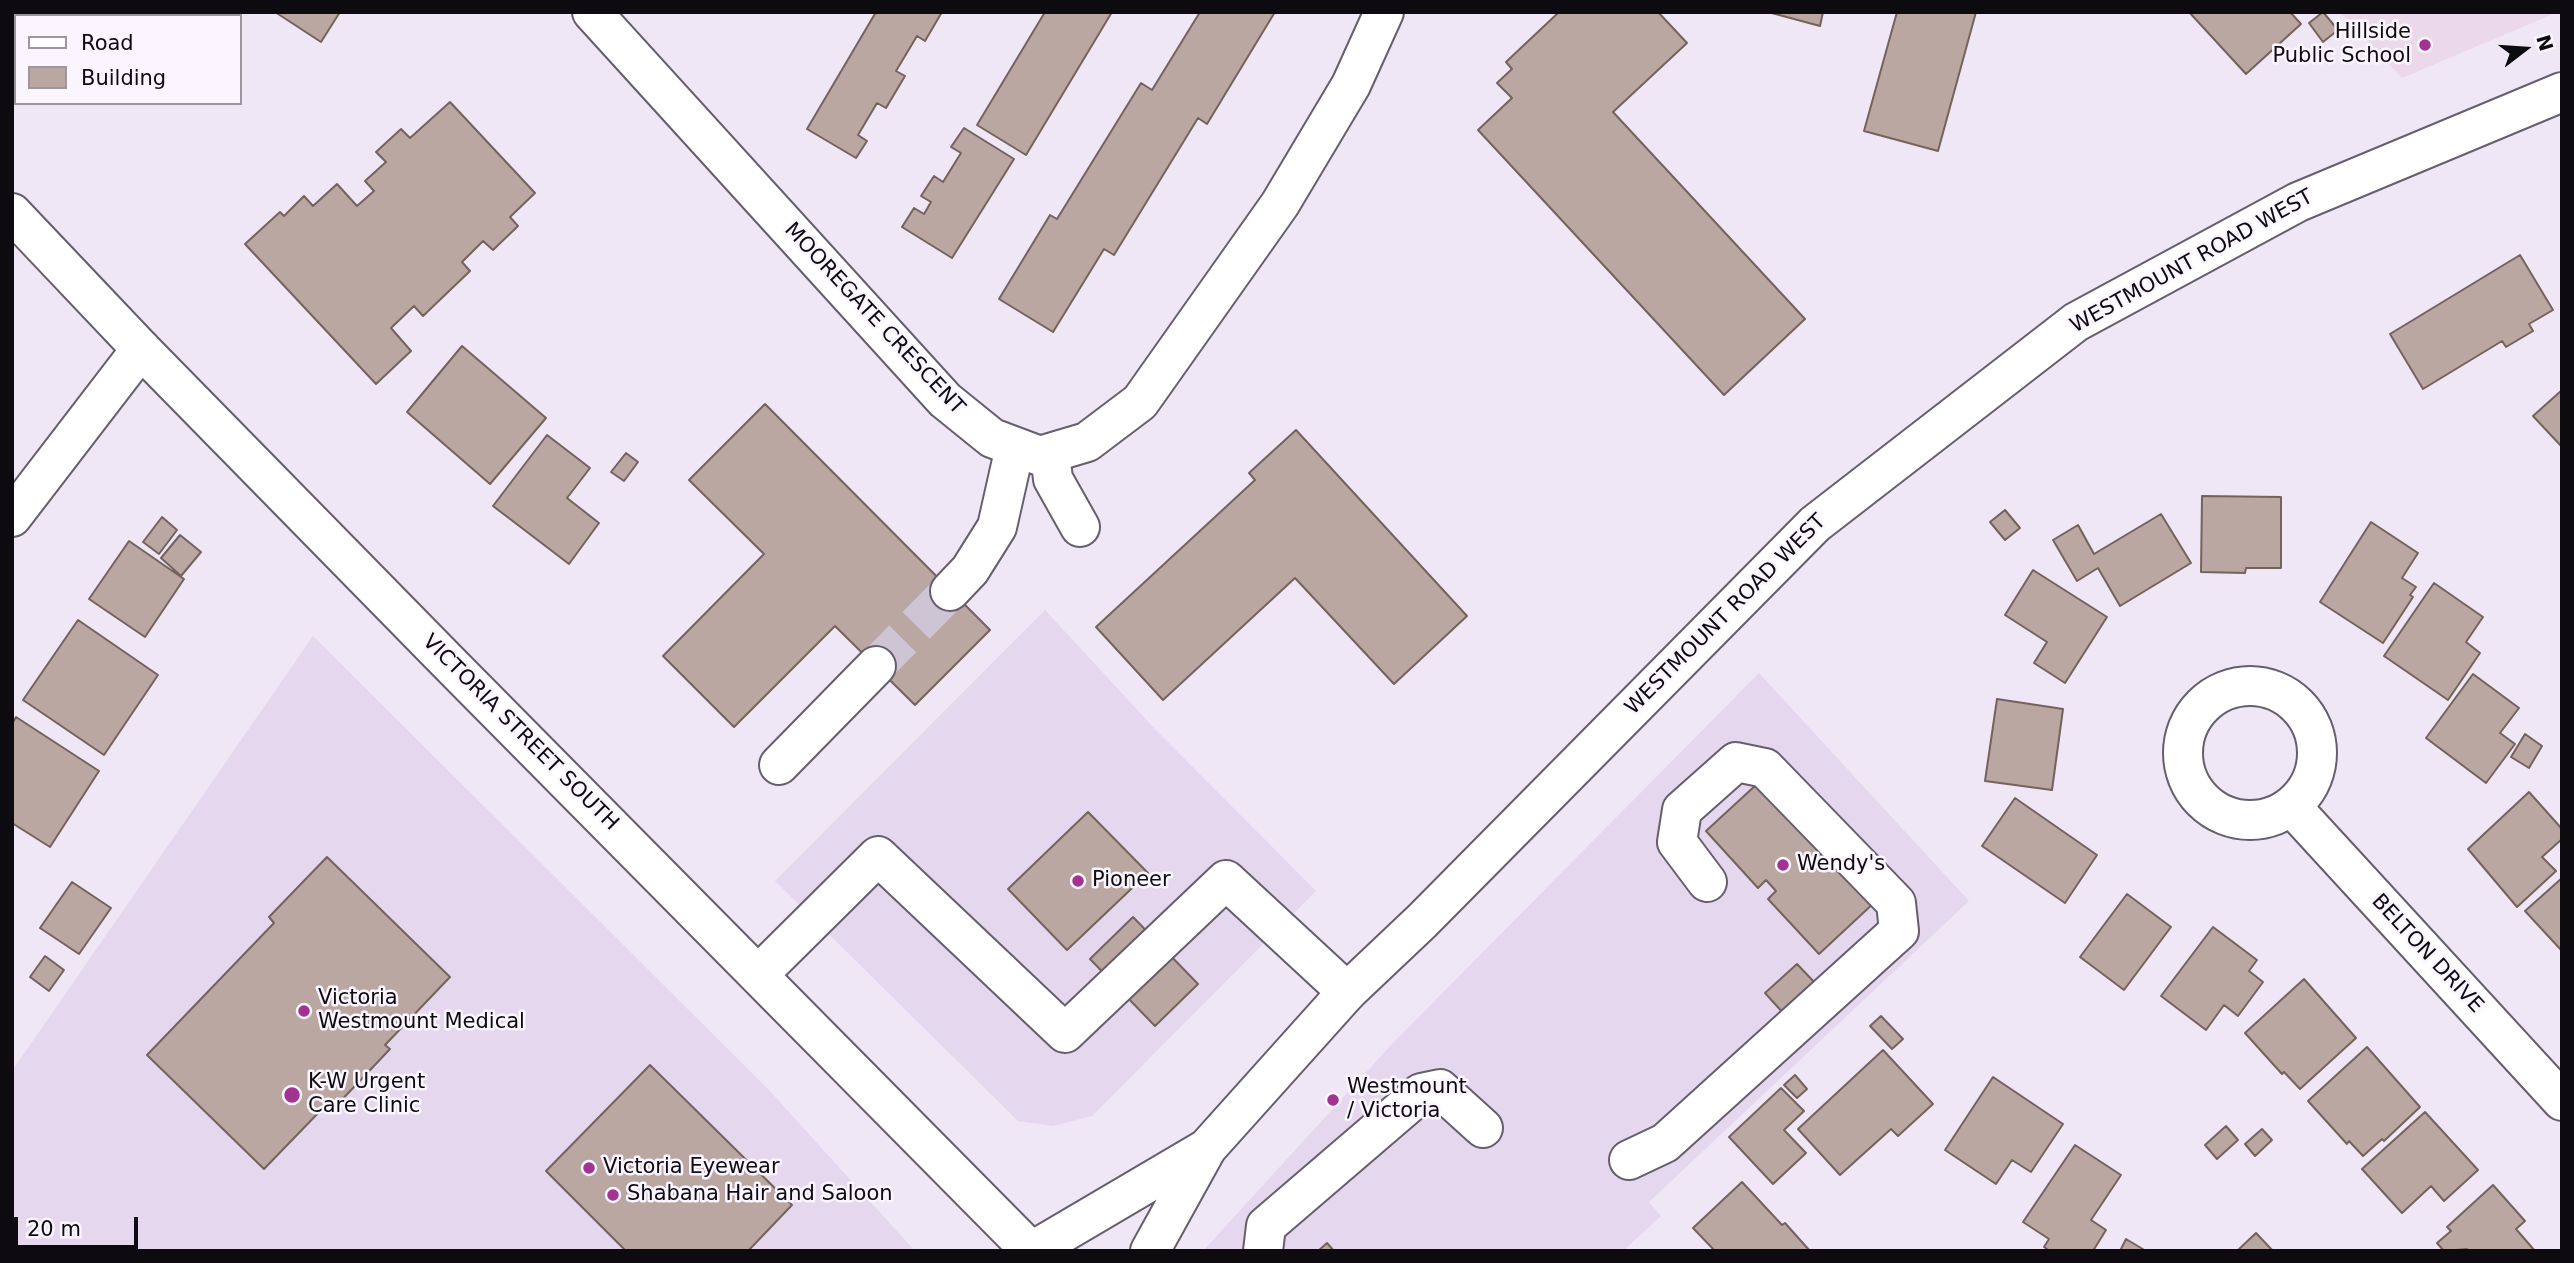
<!DOCTYPE html>
<html>
<head>
<meta charset="utf-8">
<style>
	body { margin:0 }
	#map { position:relative; width:2574px; height:1263px; overflow:hidden; background:#efe6f6; font-family:"DejaVu Sans",sans-serif }
	canvas { display:block }
	.frame { position:absolute; inset:0; border:14px solid #0e0b10; pointer-events:none }
	.legend { position:absolute; left:14px; top:14px; width:228px; height:91px; box-sizing:border-box; background:#faf5ff; border:2px solid #9c979f; margin:0; padding:9px 12px; list-style:none; font-size:21px; color:#0e0b10 }
	.legend li { display:flex; align-items:center; gap:14px; height:35px }
	.legend b { width:35px; border:2px solid #9c979f }
	.north { position:absolute; left:2490px; top:14px; width:70px; height:70px; -webkit-text-stroke:5px #faf5ff; paint-order:stroke; rotate:73deg; font-size:19px; font-weight:700; line-height:28px; text-align:center; color:#0e0b10 }
	.north::after { content:''; display:block; margin:auto; width:24px; height:32px; background:#0e0b10; clip-path:polygon(50% 0,100% 100%,50% 72%,0 100%) }
	.scale { position:absolute; left:14px; top:1217px; width:124px; height:32px; box-sizing:border-box; border:4px solid #0e0b10; border-top:0; padding-left:9px; font-size:21px; line-height:24px; white-space:nowrap; color:#0e0b10; -webkit-text-stroke:5px #faf5ff; paint-order:stroke }
</style>
</head>
<body>
<div id="map">
<canvas width="2574" height="1263"></canvas>
<div class="frame"></div>
<ul class="legend">
<li><b style="height:9px;background:#fff"></b>Road</li>
<li><b style="height:19px;background:#baa7a2"></b>Building</li>
</ul>
<div class="north">N</div>
<div class="scale">20 m</div>
</div>
<script>
const context = document.querySelector('canvas').getContext('2d');
context.lineJoin = 'round';
function fillPath(path, color) { context.fillStyle = color; context.fill(path, 'evenodd'); }
function stroke(path, color, width, dash) { context.strokeStyle = color; context.lineWidth = width; context.lineCap = dash ? 'butt' : 'round'; context.setLineDash(dash || []); context.stroke(path); }
function drawText(font, color, halo, rows, align = 'center') {
  context.font = font + ' "DejaVu Sans",sans-serif'; context.lineWidth = 5; context.setLineDash([]); context.textBaseline = 'middle'; context.strokeStyle = halo; context.fillStyle = color; for (const [text, x, y, turn = 0] of rows) {
    context.save(); context.translate(x, y); context.rotate((+turn || 0) * Math.PI / 180); context.textAlign = isNaN(turn) ? turn : align; if (halo) context.strokeText(text, 0, 0); context.fillText(text, 0, 0); context.restore();
  }
}
const built = new Path2D(`
	M1045,610L1154,728L1316,891L1092,1116L1053,1126L1018,1121L775,881Z
	M313,636L768,1089L915,1251H12V1071Z
	M1759,673L1969,901L1649,1202L1661,1216L1623,1251H1203L1391,1045Z`);
const education = new Path2D(`
	M2340,12H2558L2402,78Z`);
const building = new Path2D(`
	M275,12H340L321,42Z
	M876,12H942L925,41L917,36L896,71L905,76L886,108L877,103L858,135L867,141L856,158L807,129Z
	M1045,12H1112L1026,155L977,125Z
	M1200,12H1275L1207,124L1198,118L1114,255L1104,249L1053,332L999,299L1050,215L1057,219L1141,83L1152,90Z
	M1559,12H1658L1687,43L1613,112L1805,319L1724,395L1478,130L1512,98L1497,83L1512,69L1506,62Z
	M1768,12H1823L1820,26Z
	M1897,12H1976L1938,151L1864,131Z
	M2189,12H2290L2301,24L2246,74Z
	M2323,12L2338,30L2323,42L2309,23Z
	M450,102L535,193L510,217L518,226L493,250L483,241L462,262L470,271L423,316L414,306L391,328L411,351L376,384L245,244L280,212L284,216L304,196L313,206L337,184L357,206L374,191L365,181L386,162L376,152L401,129L410,138Z
	M964,128L1014,159L952,258L902,227L914,208L924,214L931,202L921,196L934,176L943,182L961,153L951,147Z
	M2520,255L2553,310L2529,324L2533,331L2506,347L2502,341L2423,389L2390,334Z
	M462,346L546,418L490,484L407,412Z
	M2562,390V447L2533,416Z
	M765,404L990,630L915,705L835,626L734,727L663,656L764,554L689,480Z
	M1296,430L1467,616L1394,684L1295,578L1163,700L1096,627L1255,480L1249,473Z
	M547,435L590,468L567,498L599,523L569,564L493,506Z
	M626,453L638,462L624,481L611,472Z
	M2202,496L2281,497V568H2246L2245,573L2201,572Z
	M2005,510L2020,528L2005,540L1990,522Z
	M2161,514L2191,563L2120,606L2098,568L2077,581L2053,540L2078,525L2094,554Z
	M162,517L177,530L159,554L143,542Z
	M2371,522L2418,553L2402,578L2416,587L2410,595L2413,597L2383,643L2320,602Z
	M180,535L201,552L181,576L161,558Z
	M129,541L184,579L145,637L89,599Z
	M2033,570L2107,617L2065,683L2034,663L2047,642L2005,615Z
	M2434,583L2483,617L2466,642L2480,653L2448,700L2384,656Z
	M78,620L158,675L104,755L23,700Z
	M2473,674L2519,708L2500,733L2515,744L2486,783L2426,738Z
	M1997,699L2063,709L2052,790L1985,781Z
	M16,717L99,771L50,847L12,823V724Z
	M2525,734L2542,746L2529,768L2511,757Z
	M1757,784L1876,901L1819,954L1768,899L1776,891L1766,880L1758,888L1706,831Z
	M2529,792L2562,829V839L2542,857L2556,871L2517,907L2468,849Z
	M2015,798L2097,855L2065,903L1982,846Z
	M1088,812L1148,873L1067,950L1008,889Z
	M327,857L450,977L385,1045L390,1049L355,1086L330,1112L325,1106L264,1169L147,1055L274,923L269,917Z
	M2562,878V951L2525,911Z
	M72,882L111,908L79,954L40,928Z
	M2127,894L2171,927L2124,990L2080,957Z
	M1133,917L1198,984L1155,1026L1090,959Z
	M2213,927L2257,960L2249,971L2263,982L2238,1016L2224,1005L2206,1030L2161,996Z
	M45,956L64,970L49,991L30,977Z
	M1797,964L1817,985L1785,1015L1765,993Z
	M2304,979L2356,1038L2300,1089L2284,1072L2282,1074L2245,1033Z
	M1881,1016L1903,1039L1892,1049L1870,1026Z
	M2367,1047L2420,1107L2384,1141L2382,1139L2363,1156L2349,1141L2347,1144L2308,1101Z
	M1883,1050L1933,1104L1898,1136L1891,1129L1840,1175L1798,1129Z
	M650,1065L792,1205L748,1251H626L546,1171Z
	M1795,1075L1807,1089L1797,1098L1784,1085Z
	M1993,1077L2063,1124L2031,1172L2012,1160L1996,1184L1945,1150Z
	M1781,1088L1804,1111L1784,1130L1806,1153L1773,1184L1729,1137Z
	M2425,1112L2478,1170L2444,1201L2431,1186L2402,1213L2362,1169Z
	M2226,1126L2238,1140L2217,1159L2205,1145Z
	M2262,1129L2272,1140L2255,1156L2245,1144Z
	M2075,1145L2121,1175L2091,1220L2106,1230L2093,1251H2050L2044,1247L2049,1239L2023,1222Z
	M1742,1182L1782,1225L1785,1223L1810,1251H1715L1693,1228Z
	M2493,1185L2525,1221L2516,1229L2535,1251H2469L2467,1249L2444,1251L2437,1243L2451,1231L2447,1227Z
	M2256,1233L2273,1251H2237Z
	M2126,1239L2146,1251H2120Z
	M1327,1243L1334,1251H1318Z`);
const minorTunnel = new Path2D(`
	M876,666L950,591`);
const minor = new Path2D(`
	M592,12L945,400L992,438L1040,456L1087,442L1140,402L1280,204L1351,85L1384,12
	M1050,453L1053,479L1080,527
	M12,517L141,349
	M950,591L970,570L997,527L1015,447
	M2183 753a67 67 0 1 1 134 0a67 67 0 1 1-134 0Z
	M779,765L876,666
	M2292,807L2562,1101
	M759,974L878,856L1065,1033L1226,880L1347,992
	M1629,1160L1665,1143L1899,931L1896,903L1765,768L1736,762L1682,810L1677,842L1707,882
	M1263,1251L1266,1226L1421,1093L1440,1089L1483,1128`);
const major = new Path2D(`
	M12,213L141,349L448,662L1031,1251
	M1032,1251L1207,1148
	M1150,1251L1207,1148L1347,992L1422,921L1815,524L2076,322L2298,202L2562,92`);
const markers = [
	[2425,45,7,"#a23392"],
	[1783,865,7,"#a23392"],
	[1078,881,7,"#a23392"],
	[304,1011,7,"#a23392"],
	[292,1095,9,"#a23392"],
	[1333,1100,7,"#a23392"],
	[589,1168,7,"#a23392"],
	[613,1195,7,"#a23392"]
];
const poiNames = [
	["Hillside",2411,33,"right"],
	["Public School",2411,57,"right"],
	["Wendy's",1797,865],
	["Pioneer",1092,881],
	["Victoria",318,999],
	["Westmount Medical",318,1023],
	["K-W Urgent",308,1083],
	["Care Clinic",308,1107],
	["Westmount",1347,1088],
	["/ Victoria",1347,1112],
	["Victoria Eyewear",603,1168],
	["Shabana Hair and Saloon",627,1195]
];
const streetNames = [
	["WESTMOUNT ROAD WEST",2192,262,-29],
	["MOOREGATE CRESCENT",874,319,47],
	["WESTMOUNT ROAD WEST",1726,615,-45],
	["VICTORIA STREET SOUTH",520,733,45],
	["BELTON DRIVE",2427,954,47]
];
fillPath(built, '#e5d8ee');
fillPath(education, '#ebd9eb');
fillPath(building, '#baa7a2');
stroke(building, '#74625d', 2);
stroke(minorTunnel, '#cdc5d4', 38, [38, 19]);
stroke(minor, '#665e6c', 42);
stroke(major, '#665e6c', 42);
stroke(minor, '#fff', 38);
stroke(major, '#fff', 38);
for (const [x, y, r, color] of markers) { const dot = new Path2D(); dot.arc(x, y, r, 0, 2 * Math.PI); context.fillStyle = color; context.fill(dot); stroke(dot, '#faf5ff', 2.5); }
drawText('21px', '#0e0b10', '#faf5ff', poiNames, 'left');
drawText('21px', '#0e0b10', '#faf5ff', streetNames);
</script>
</body>
</html>
